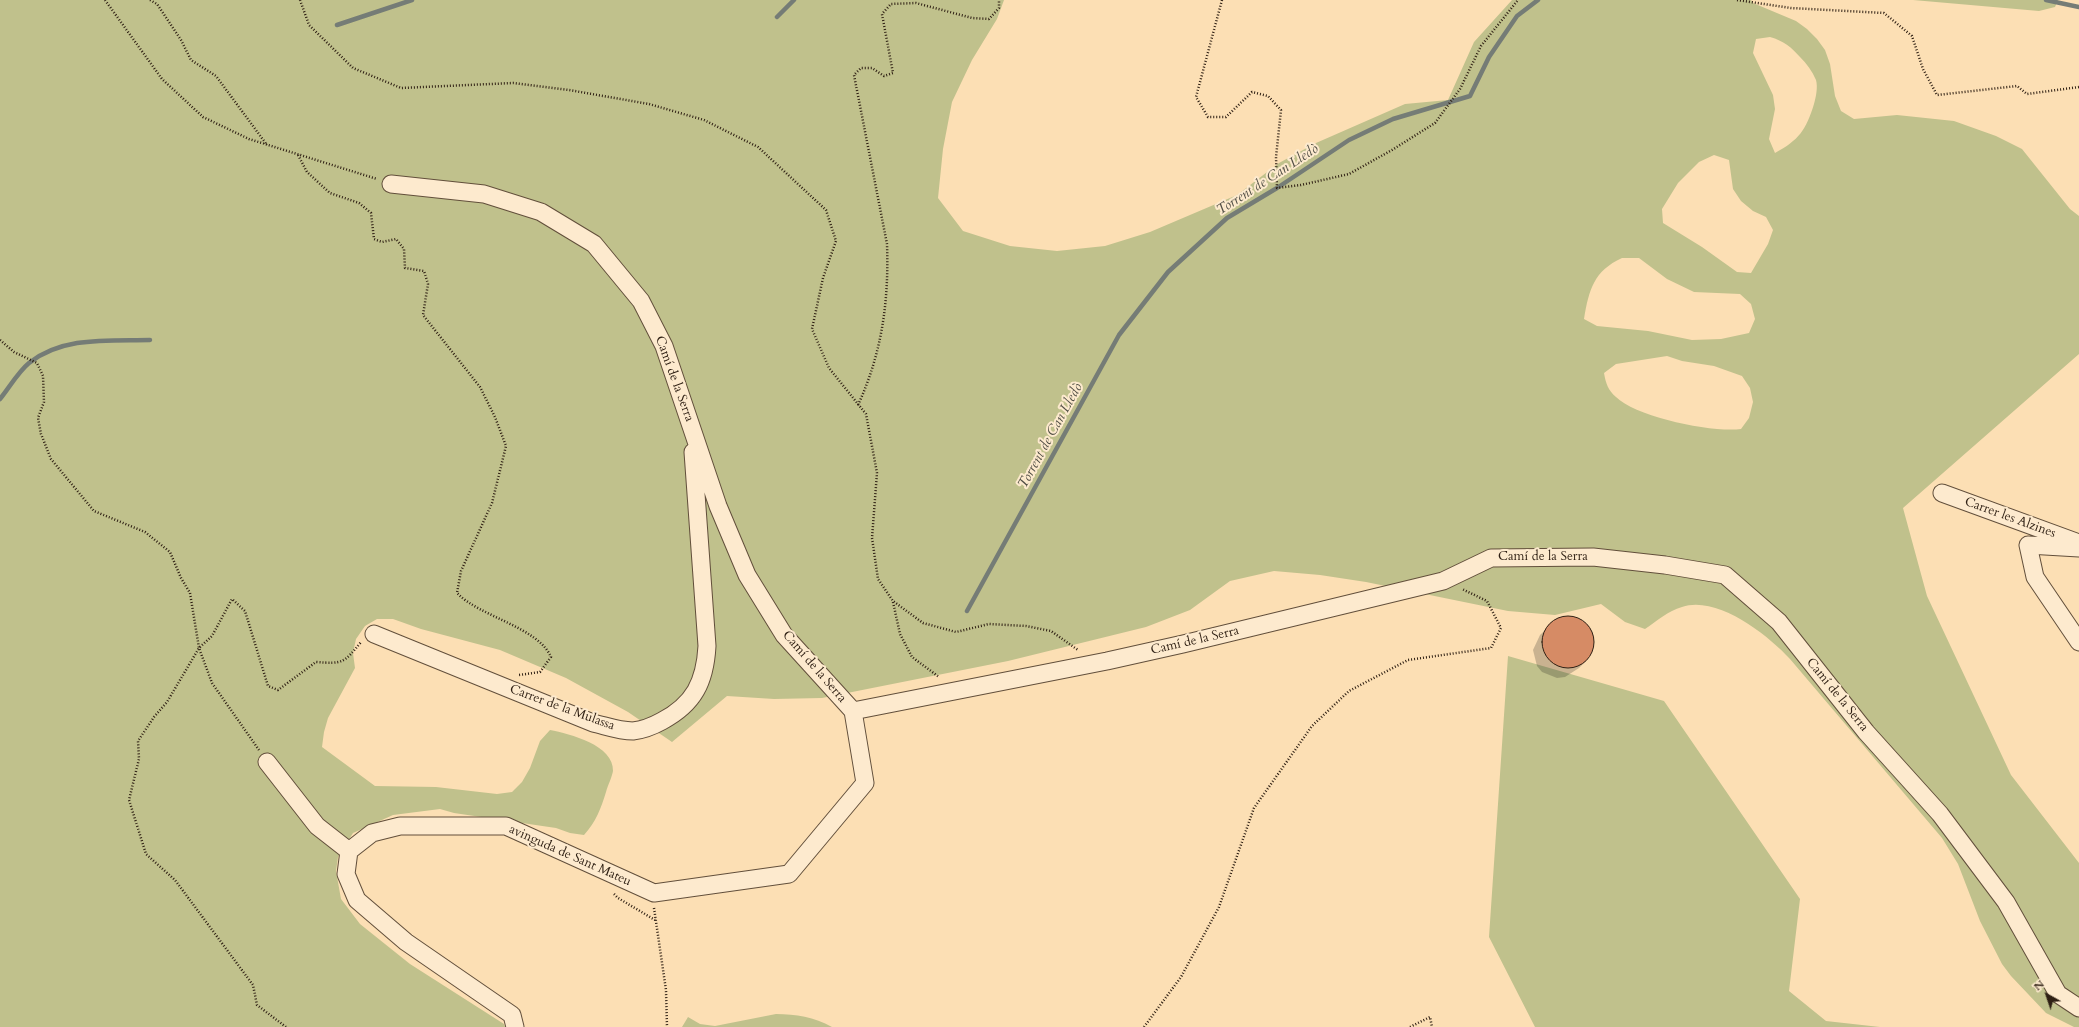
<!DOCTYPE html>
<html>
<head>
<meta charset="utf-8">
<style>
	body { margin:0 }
	#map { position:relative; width:2079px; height:1027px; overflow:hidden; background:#fcdfb4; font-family:Cardo,serif }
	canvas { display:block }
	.north { position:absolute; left:2027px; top:975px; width:40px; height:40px; -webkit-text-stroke:3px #fdeace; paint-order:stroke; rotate:320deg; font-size:11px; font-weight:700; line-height:16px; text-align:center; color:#2e1f13 }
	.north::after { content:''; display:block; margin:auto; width:14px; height:18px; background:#2e1f13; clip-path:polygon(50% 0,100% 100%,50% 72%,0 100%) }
</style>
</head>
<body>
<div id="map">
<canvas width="2079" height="1027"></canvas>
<div class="north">N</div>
</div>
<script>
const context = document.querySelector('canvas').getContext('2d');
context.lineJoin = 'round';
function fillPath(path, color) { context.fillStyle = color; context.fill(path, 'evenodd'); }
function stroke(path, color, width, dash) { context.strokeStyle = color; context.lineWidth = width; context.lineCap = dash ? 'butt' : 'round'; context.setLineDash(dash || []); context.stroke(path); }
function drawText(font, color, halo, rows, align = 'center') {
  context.font = font + ' Cardo,serif'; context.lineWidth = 4; context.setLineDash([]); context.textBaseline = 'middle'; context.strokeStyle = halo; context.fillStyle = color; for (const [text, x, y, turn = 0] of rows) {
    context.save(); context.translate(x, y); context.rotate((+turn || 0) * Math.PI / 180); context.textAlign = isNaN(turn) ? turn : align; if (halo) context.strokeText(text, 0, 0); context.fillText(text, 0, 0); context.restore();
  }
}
const green = new Path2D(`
	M0,0H1004L997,19L972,60L952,102L943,149L938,198L963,231L1010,246L1057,251L1105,246L1150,232L1237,195L1279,163L1316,143L1405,104L1448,100L1474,42L1512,0H1751L1753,3L1796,21L1807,29L1817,39L1825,50L1830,64L1835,96L1841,111L1854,119L1897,115L1954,121L1996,136L2022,149L2070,209L2079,216V354L1903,508L1927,596L2011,775L2079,863V1027H2074L2046,1013L2011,976L2002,964L1980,921L1958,864L1942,838L1790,659C1768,635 1717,595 1682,607C1668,611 1657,621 1645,629L1625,622L1601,604L1555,615L1508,611L1366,582L1320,575L1274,571L1230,581L1190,610L1146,627L1008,661L822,698L774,699L727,696L672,742L628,712L566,678L500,650L421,629L393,619H377L365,626L356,639L353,653L355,668L328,718L324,732L322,747L375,786L436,787L497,794L512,792L522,782L530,768L540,741L550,730C570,734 614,745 613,771C612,777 608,785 606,792C601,808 596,822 584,835L570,833L556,828L454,813L440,809L393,815L353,833L338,857L336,871L341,899L360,924L410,964L504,1024L505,1027H0ZM1770,37C1784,41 1791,47 1800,57C1807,64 1812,71 1816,80C1818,87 1816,97 1814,104C1806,130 1799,140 1775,153L1769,139L1775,109L1773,95L1753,53L1756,39ZM1714,155L1729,160L1733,189L1741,201L1753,211L1766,217L1773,230L1768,244L1751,273L1737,272L1702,247L1663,223L1662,209L1678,183L1699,162ZM1622,258H1639L1667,279L1694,292L1740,294L1751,304L1755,319L1749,333L1721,339L1692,340L1648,331L1597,326L1584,319C1589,289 1594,271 1622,258ZM1667,356L1682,361L1714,366L1742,376L1750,388L1753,402L1749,418L1741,429C1713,433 1636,417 1616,397C1608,390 1606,384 1604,373L1616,364Z
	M1913,0H2058L2055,7L2039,11Z
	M1508,656L1664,701L1800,899L1789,991L1826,1021L1880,1027H1535L1489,937Z
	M776,1014C796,1014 814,1017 832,1027H682L688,1017L700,1024L715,1026Z`);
const shadow = new Path2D(`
	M1565,617H1573L1589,626L1593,634L1594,643L1588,659L1579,668L1565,677L1557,678L1542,672L1537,666L1533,650L1540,635L1556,620Z`);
const stream = new Path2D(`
	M2046,0L2079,7
	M777,17L794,0
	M337,25L412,0
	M0,399C9,388 18,372 29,363C63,336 109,341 150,340
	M967,611L1119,335L1168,272L1227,218L1277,188L1349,140L1393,119L1470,96L1489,57L1517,16L1538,0`);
const building = new Path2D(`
	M1542 642a26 26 0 1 1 52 0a26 26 0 1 1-52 0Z`);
const path = new Path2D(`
	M105,0L162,79L203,117L249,139L377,179
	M150,0L157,4L181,40L191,60L216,76L267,145
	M300,0L309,25L353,68L401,88L513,83L569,90L649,104L704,120L758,147L826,210L836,241L823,278L812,329L829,368L866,414L877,473L872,538L878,579L893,601L923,623L956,632L989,624L1026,626L1051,631L1078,650
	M1222,0L1196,97L1208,117H1226L1252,92L1268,96L1281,110L1276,157L1277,188L1301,185L1349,174L1392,150L1435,123L1460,89L1481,46L1518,0
	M1737,0L1791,8L1884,13L1912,36L1923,69L1937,95L2017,86L2027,94L2079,87
	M298,155L307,172L330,193L359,203L371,213L374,239L382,242L396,239L404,249L405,268L424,271L428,284L423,315L480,387L495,417L506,446L492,503L461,571L457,593C480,617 538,627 551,657L540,672L519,675
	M0,340L14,352L37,363L43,376L44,402L38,418L41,434L51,459L94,511L145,532L170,552L181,578L190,593L199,648L212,683L259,750
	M858,405C882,353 889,301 887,244L854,75L861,68H872L884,76L893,73L882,14L891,4L916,3L972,18L989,19L999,8V0
	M893,602L900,634L912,657L939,677
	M614,894L618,898L655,920
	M654,908L666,990L667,1027
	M286,1027L257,1005L253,985L175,880L146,854L129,800L139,759L138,741L154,717L167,702L199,648L212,636L232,599L245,611L268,686L278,690L316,662C343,664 344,663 361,642
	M1144,1027L1181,977L1219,907L1254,808L1312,726L1349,691L1408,660L1491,648L1501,628L1487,601L1462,589
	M1410,1027L1430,1017L1432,1027`);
const minor = new Path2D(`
	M391,184L484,194L541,212L594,244L641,301L664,346L718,506L747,575L784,635L853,711
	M1942,493L2079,543
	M2079,548L2028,545L2035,577L2079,642
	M374,634L593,723C606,726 619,731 633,731C642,730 653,726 662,721C694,704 705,682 707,646L693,452
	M853,711L1107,661L1183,644L1443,581L1491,558L1593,557L1665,565L1725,575L1779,622L1866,732L1940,814L2006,902L2058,994L2079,1008
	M267,762L317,826L349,851
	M515,1027L512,1015L406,942L357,900L346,874L349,851L372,833L400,826H506L654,893L789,874L865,783L853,711`);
const streetNames = [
	["Camí de la Serra",674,379,70],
	["Carrer les Alzines",2010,518,20],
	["Camí de la Serra",1543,557],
	["Camí de la Serra",1195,641,-13],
	["Camí de la Serra",814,667,49],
	["Camí de la Serra",1837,695,51],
	["Carrer de la Mulassa",562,708,20],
	["avinguda de Sant Mateu",570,856,24]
];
const waterNames = [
	["Torrent de Can Lledò",1268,180,-33],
	["Torrent de Can Lledò",1051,436,-61]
];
fillPath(green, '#c0c18c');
fillPath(shadow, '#0003');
stroke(stream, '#757c76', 4.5);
fillPath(building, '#d68b65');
stroke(building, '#2e1f13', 1);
stroke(minor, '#624f3b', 19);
stroke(path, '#2e1f13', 2.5, [1, 2]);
stroke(minor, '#fdeace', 17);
drawText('13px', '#2e1f13', '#fdeace', streetNames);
drawText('italic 14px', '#514e45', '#fdeace', waterNames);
</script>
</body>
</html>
